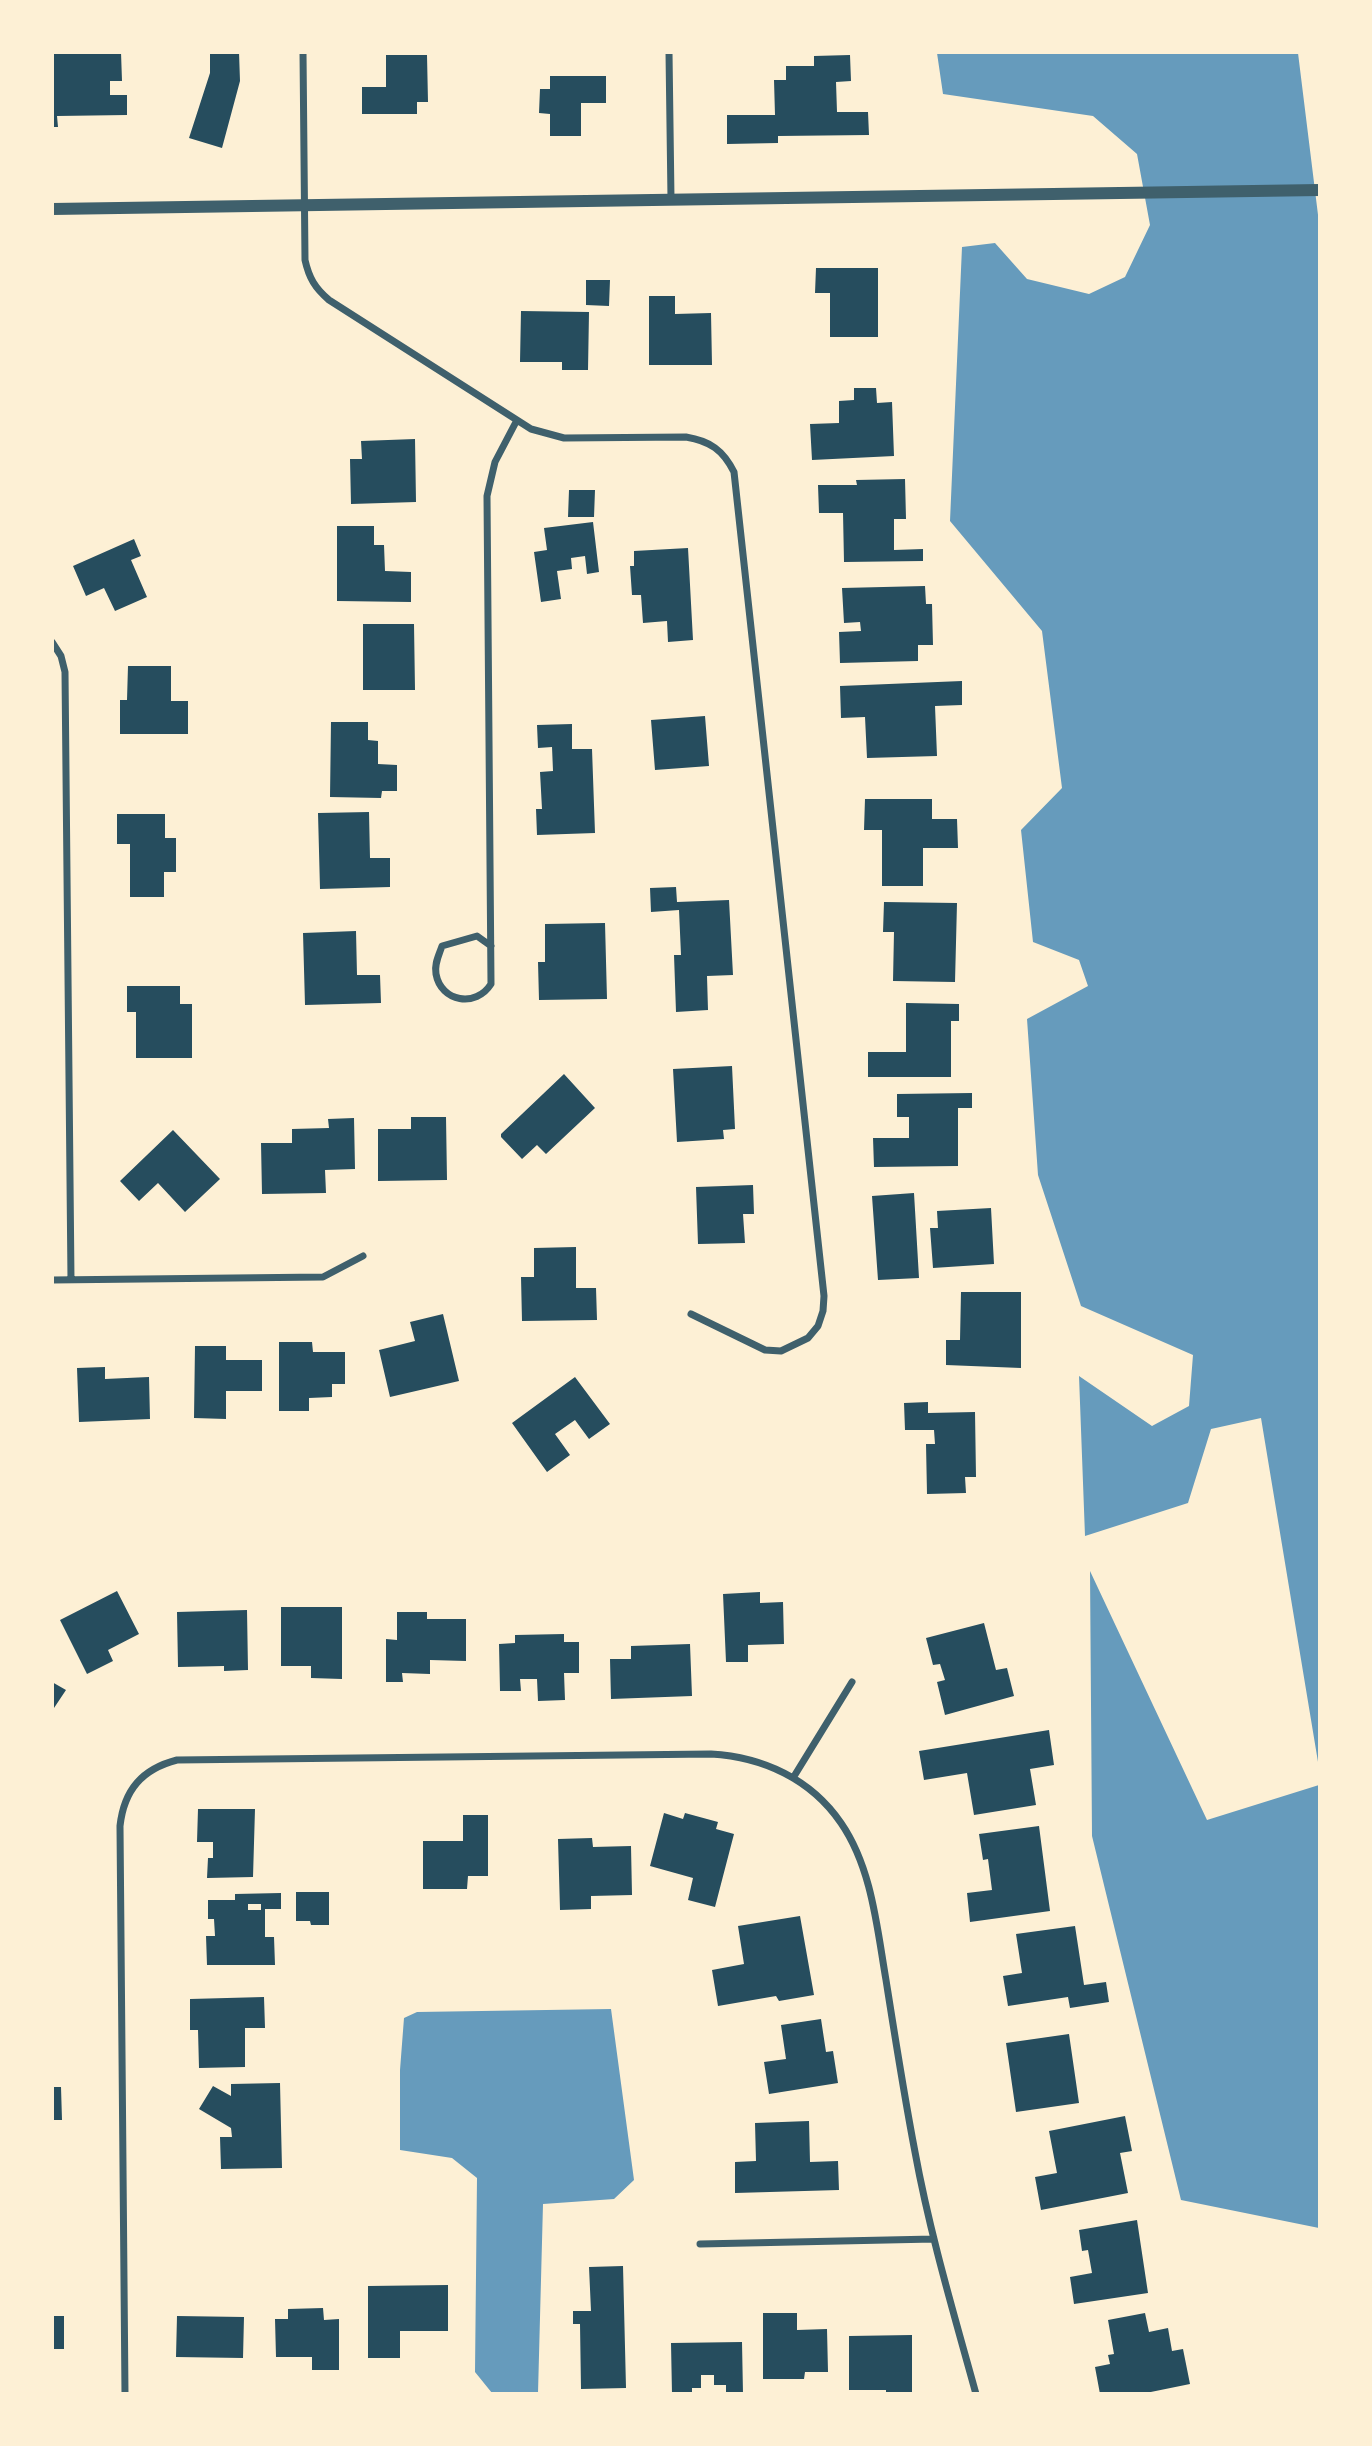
<!DOCTYPE html>
<html>
<head>
<meta charset="utf-8">
<style>
	body { margin:0 }
	#map { position:relative; width:1372px; height:2446px; overflow:hidden; background:#fdf0d5; font-family:Karla,sans-serif }
	canvas { display:block }
	.frame { position:absolute; inset:0; border:54px solid #fdf0d5; pointer-events:none }
</style>
</head>
<body>
<div id="map">
<canvas width="1372" height="2446"></canvas>
<div class="frame"></div>
</div>
<script>
const context = document.querySelector('canvas').getContext('2d');
context.lineJoin = 'round';
function fillPath(path, color) { context.fillStyle = color; context.fill(path, 'evenodd'); }
function stroke(path, color, width, dash) { context.strokeStyle = color; context.lineWidth = width; context.lineCap = dash ? 'butt' : 'round'; context.setLineDash(dash || []); context.stroke(path); }
const water = new Path2D(`
	M937,53H1298L1320,231L1319,1768L1261,1418L1211,1429L1188,1503L1085,1536L1079,1376L1152,1426L1189,1406L1193,1355L1081,1306L1038,1175L1027,1019L1088,986L1079,960L1033,942L1021,830L1062,788L1042,631L950,521L962,247L995,243L1027,279L1089,294L1125,277L1150,225L1137,154L1093,116L943,94Z
	M1090,1571L1207,1820L1319,1785V2228L1181,2200L1092,1836Z
	M611,2009L634,2180L614,2199L543,2204L538,2393H492L475,2372L477,2178L452,2158L400,2150V2070L404,2018L417,2012Z`);
const building = new Path2D(`
	M52,52H121L122,81H110V95H127V115L57,116L58,127H52Z
	M210,52H239L240,81L222,148L189,138L210,73Z
	M386,55H427L428,102H417V114H362V87H386Z
	M850,55L851,81L836,82L837,112H868L869,135L778,136V143L727,144V115H775L774,80H786V66H814V56Z
	M550,76H606V103H581V136H550V114L539,113L540,89H550Z
	M816,268H878V337H830V293H815Z
	M586,280H610L609,306L586,305Z
	M649,296H675V314L711,313L712,365H649Z
	M521,311L589,312L588,370H562V362H520Z
	M854,388H876L877,403L892,402L894,456L812,460L810,424L839,423V401L854,400Z
	M415,439L416,502L351,504L350,459H362L361,441Z
	M905,479L906,519H894V550L923,549V561L844,562L843,513H819L818,485H857L856,480Z
	M569,490H595L594,517H568Z
	M593,522L599,572L587,574L585,556L571,558L572,569L557,571L561,599L541,602L534,552L547,550L544,528Z
	M337,526H374V545H384L385,571L411,572V602L337,601Z
	M134,539L141,556L131,560L147,597L115,611L104,588L86,596L73,566Z
	M688,548L693,640L668,642L667,621L643,623L641,595H632L630,566H634V551Z
	M925,586L926,604H932L933,645H918V661L840,663L839,632L861,631L860,622L844,623L842,588Z
	M363,624H414L415,690H363Z
	M128,666H171V701H188V734H120V700H127Z
	M962,681V705L935,706L937,756L867,758L865,717L841,718L840,686Z
	M705,716L709,766L655,770L651,720Z
	M331,722H368V740L378,741V764L397,765V791H382L381,798L330,797Z
	M572,724V749H592L595,833L537,835L536,809H542L540,772L553,771L552,747L538,748L537,725Z
	M865,799H932V819H957L958,848H923V886H882V830H864Z
	M369,812L370,858H390V887L320,889L318,813Z
	M117,814H165V838H176V872H164V897H130V844H117Z
	M676,887L677,902L729,900L733,975L707,976L708,1010L676,1012L674,955H681L679,910L651,912L650,888Z
	M884,902L957,903L955,982L893,981L894,932H883Z
	M605,923L607,999L539,1000L538,962H545V924Z
	M356,931L357,975H380L381,1003L305,1005L303,933Z
	M127,986H180V1004H192V1058H136V1012H127Z
	M906,1003L959,1004V1021H951V1077H868V1052H906Z
	M732,1066L735,1129L723,1130L724,1139L677,1142L673,1069Z
	M564,1074L595,1108L546,1154L537,1145L522,1159L501,1137V1134Z
	M972,1093V1108H958V1166L874,1167L873,1138H909V1117H897V1094Z
	M411,1117H446L447,1180L378,1181V1129H411Z
	M354,1118L355,1169L325,1170L326,1193L262,1194L261,1143H292V1129L329,1128L328,1119Z
	M173,1130L220,1179L185,1212L158,1183L139,1201L120,1181Z
	M753,1185L754,1214H743L745,1243L698,1244L696,1187Z
	M914,1193L919,1278L878,1280L872,1196Z
	M991,1208L994,1264L933,1268L930,1228H938L937,1211Z
	M576,1247V1288H596L597,1320L522,1321L521,1277H534V1248Z
	M961,1292H1021V1368L946,1365V1340H960Z
	M443,1314L459,1381L390,1397L379,1350L415,1341L410,1322Z
	M279,1342H312L313,1352H345V1384H332V1397L309,1398V1411H279Z
	M195,1346H226V1360H262V1391H226V1419L194,1418Z
	M105,1367V1379L149,1377L150,1419L79,1422L77,1368Z
	M575,1377L610,1424L589,1439L575,1420L555,1434L570,1455L547,1472L512,1423Z
	M928,1402V1413L975,1412L976,1477H965L966,1493L927,1494L926,1444H935L934,1430H905L904,1403Z
	M117,1591L139,1634L108,1650L113,1661L87,1674L60,1620Z
	M760,1592V1603L783,1602L784,1644L748,1645V1662H726L723,1594Z
	M281,1607H342V1679L311,1678V1666H281Z
	M247,1610L248,1670L224,1671V1666L178,1667L177,1612Z
	M397,1612H427V1619H466V1661L430,1660V1674L402,1673L403,1682H386V1639L397,1640Z
	M984,1623L996,1670L1007,1668L1014,1696L945,1715L937,1682L945,1680L940,1664L933,1665L926,1638Z
	M564,1634V1642H579V1673H564L565,1700L538,1701L537,1679H520L521,1691H500L499,1644L515,1643V1635Z
	M690,1644L692,1696L611,1699L610,1659H631V1646Z
	M52,1682L66,1690L52,1711Z
	M1049,1730L1054,1765L1030,1769L1036,1805L974,1815L967,1773L924,1780L919,1751Z
	M198,1809H255L253,1877L207,1878L208,1858H213V1842H197Z
	M664,1813L683,1819L685,1813L718,1822L716,1829L734,1834L715,1907L688,1900L693,1878L650,1866Z
	M463,1815H488V1876H468L467,1889H423V1841H463Z
	M1039,1826L1050,1911L970,1922L967,1893L992,1890L988,1859L983,1860L979,1834Z
	M592,1838L593,1847L631,1846L632,1895L591,1896V1909L560,1910L558,1839Z
	M296,1892H329V1925H311L310,1921H296Z
	M281,1893V1909H265V1937H274L275,1965H207L206,1936H215L214,1919H208V1900H235V1894ZM248,1904H261V1910H248Z
	M800,1916L814,1995L779,2001L776,1996L718,2006L712,1970L744,1964L738,1926Z
	M1075,1926L1084,1985L1106,1982L1109,2002L1070,2008L1068,1997L1008,2006L1003,1976L1022,1973L1016,1934Z
	M264,1997L265,2028H245V2067L199,2068L198,2030H190V1999Z
	M821,2019L826,2052L833,2051L838,2083L769,2094L764,2062L786,2059L781,2025Z
	M1069,2034L1079,2103L1016,2112L1006,2043Z
	M280,2083L282,2168L221,2169L220,2137H232L231,2128L199,2109L213,2086L231,2096V2084Z
	M52,2087H61L62,2120H52Z
	M1125,2116L1132,2151L1120,2153L1128,2193L1041,2210L1035,2177L1057,2173L1049,2131Z
	M809,2121L810,2162L838,2161L839,2190L735,2193V2162L756,2161L755,2123Z
	M1137,2220L1148,2293L1074,2304L1070,2277L1092,2273L1088,2250L1082,2251L1079,2230Z
	M623,2266L626,2388L581,2389L580,2324H573V2311H591L589,2267Z
	M448,2285V2331H400V2358H368V2286Z
	M323,2308L324,2320L339,2319V2370H312V2357H276L275,2319H288V2309Z
	M763,2313H797V2330L827,2329L828,2372H805L804,2379H763Z
	M1145,2313L1149,2332L1168,2328L1172,2351L1183,2349L1190,2384L1141,2394H1100L1095,2367L1110,2364L1108,2355L1114,2354L1108,2320Z
	M52,2316H64V2349H52Z
	M177,2316L244,2317L243,2358L176,2357Z
	M912,2335V2394H886V2390H849V2336Z
	M742,2342L743,2394H726V2385H714V2375H701V2388H692V2394H672L671,2343Z`);
const minor = new Path2D(`
	M303,52L305,260C309,278 315,288 329,300L531,429L564,438L686,437C710,441 723,450 734,472L824,1296L823,1311L818,1326L808,1338L781,1351L765,1350L691,1314
	M669,52L671,199
	M52,642L61,656L65,672L71,1280
	M491,946L477,936L442,946C439,955 434,964 436,974C441,1002 476,1008 491,984L487,496L495,462L517,420
	M52,1280L323,1277L363,1256
	M793,1778L852,1682
	M700,2244L934,2239
	M125,2394L120,1826C124,1790 142,1769 177,1760L711,1754C763,1757 811,1779 841,1823C872,1868 877,1928 886,1980C895,2037 904,2095 915,2152C930,2234 954,2314 976,2394`);
const tertiary = new Path2D(`
	M52,209L1320,190`);
fillPath(water, '#669bbc');
fillPath(building, '#264d5e');
stroke(minor, '#3f606c', 7);
stroke(tertiary, '#3f606c', 12);
</script>
</body>
</html>
